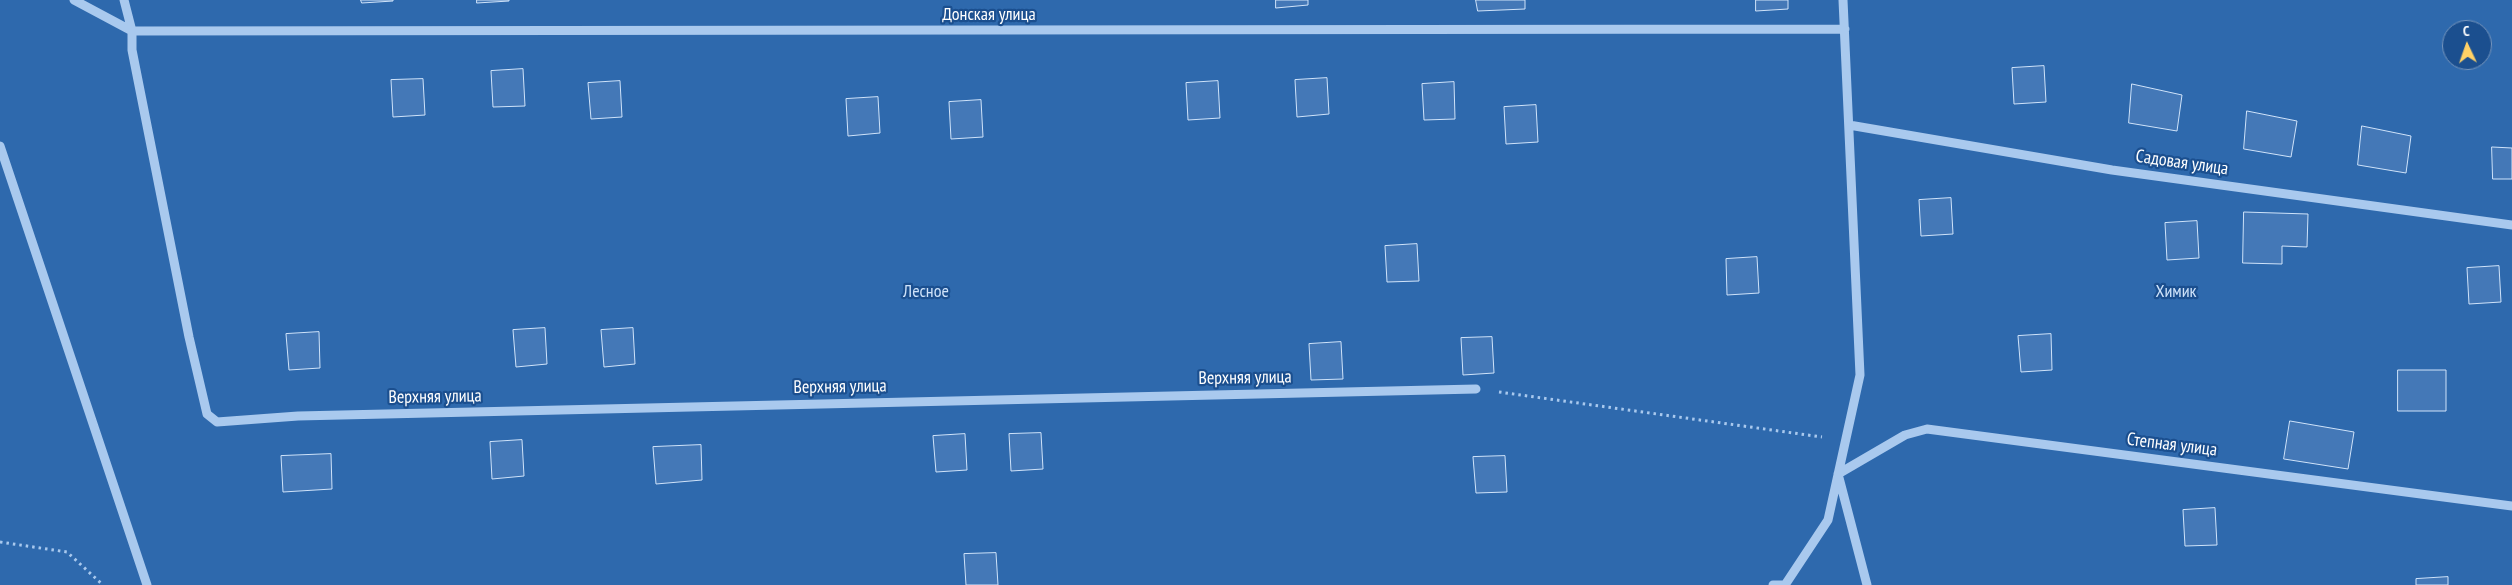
<!DOCTYPE html>
<html>
<head>
<meta charset="utf-8">
<style>
	body { margin:0 }
	#map { position:relative; width:2512px; height:585px; overflow:hidden; background:#1b4f8f; font-family:"PT Sans Narrow",sans-serif }
	canvas { display:block }
	.north { position:absolute; left:2442px; top:20px; width:50px; height:50px; box-sizing:border-box; background:#1b4f8f; border:1px solid #7695bc; border-radius:50%; rotate:357deg; font-size:14px; font-weight:700; line-height:20px; text-align:center; color:#fff }
	.north::after { content:''; display:block; margin:auto; width:18px; height:22px; background:#ffd166; clip-path:polygon(50% 0,100% 100%,50% 72%,0 100%) }
</style>
</head>
<body>
<div id="map">
<canvas width="2512" height="585"></canvas>
<div class="north">С</div>
</div>
<script>
const context = document.querySelector('canvas').getContext('2d');
context.lineJoin = 'round';
function fillPath(path, color) { context.fillStyle = color; context.fill(path, 'evenodd'); }
function stroke(path, color, width, dash) { context.strokeStyle = color; context.lineWidth = width; context.lineCap = dash ? 'butt' : 'round'; context.setLineDash(dash || []); context.stroke(path); }
function drawText(font, color, halo, rows, align = 'center') {
  context.font = font + ' "PT Sans Narrow",sans-serif'; context.lineWidth = 4.5; context.setLineDash([]); context.textBaseline = 'middle'; context.strokeStyle = halo; context.fillStyle = color; for (const [text, x, y, turn = 0] of rows) {
    context.save(); context.translate(x, y); context.rotate((+turn || 0) * Math.PI / 180); context.textAlign = isNaN(turn) ? turn : align; if (halo) context.strokeText(text, 0, 0); context.fillText(text, 0, 0); context.restore();
  }
}
const green = new Path2D(`
	M0,0H2512V585H0ZM2452,30H2482V60H2452Z`);
const building = new Path2D(`
	M361,0H393V1L362,3Z
	M477,0H509V1L477,3Z
	M1276,0H1308V5L1276,8Z
	M1476,0H1525V9L1478,11Z
	M1756,0H1788V9L1756,11Z
	M2044,66L2046,102L2014,104L2012,68Z
	M523,69L525,106L493,107L491,71Z
	M1327,78L1329,114L1297,117L1295,80Z
	M423,79L425,115L393,117L391,80Z
	M620,81L622,117L591,119L588,83Z
	M1218,81L1220,118L1188,120L1186,83Z
	M1454,82L1455,119L1424,120L1422,84Z
	M2132,84L2182,95L2177,131L2129,123Z
	M878,97L880,133L848,136L846,99Z
	M981,100L983,137L951,139L949,102Z
	M1536,105L1538,142L1506,144L1504,107Z
	M2247,111L2297,121L2291,157L2244,149Z
	M2362,126L2411,136L2406,173L2358,165Z
	M2492,147L2512,148V179H2493Z
	M1951,198L1953,234L1921,236L1919,200Z
	M2244,212L2308,214L2307,247L2282,246V264L2243,263Z
	M2197,221L2199,258L2167,260L2165,223Z
	M1417,244L1419,281L1387,282L1385,246Z
	M1757,257L1759,293L1727,295L1726,259Z
	M2499,266L2501,302L2469,304L2467,268Z
	M545,328L547,364L516,367L513,330Z
	M633,328L635,364L604,367L601,330Z
	M319,332L320,368L289,370L286,334Z
	M2051,334L2052,370L2021,372L2018,336Z
	M1492,337L1494,373L1463,375L1461,338Z
	M1341,342L1343,379L1311,380L1309,344Z
	M2398,370H2446V411H2398Z
	M2290,421L2354,432L2348,469L2284,459Z
	M1041,433L1043,469L1011,471L1009,434Z
	M965,434L967,470L936,472L933,436Z
	M522,440L524,476L492,479L490,442Z
	M701,445L702,480L656,484L653,447Z
	M331,454L332,489L283,492L281,456Z
	M1505,456L1507,492L1476,493L1473,457Z
	M2215,508L2217,545L2185,546L2183,510Z
	M996,553L998,585H966L964,554Z
	M2448,577V585H2416V579Z`);
const path = new Path2D(`
	M1499,392L1822,437
	M0,542L67,552L103,585`);
const minor = new Path2D(`
	M74,0L132,31L1845,29
	M124,0L132,31V50L189,337L207,414L217,422L298,416L1476,389
	M1849,125L2112,170L2512,225
	M0,146L147,585
	M1773,585H1785L1828,520L1860,375L1843,0
	M1867,585L1838,474L1905,435L1927,429L2512,506`);
const streetNames = [
	["Донская улица",989,15],
	["Садовая улица",2182,163,8],
	["Верхняя улица",1245,378,-1],
	["Верхняя улица",840,387,-1],
	["Верхняя улица",435,397,-1],
	["Степная улица",2172,445,7]
];
const parkNames = [
	["Лесное",926,292],
	["Химик",2176,292]
];
fillPath(green, '#2e69ad');
fillPath(building, '#4478b7');
stroke(building, '#cfe3fa', 1);
stroke(path, '#a9c9ee', 3, [2.5, 4]);
stroke(minor, '#a9c9ee', 9);
drawText('18px', '#fff', '#1b4f8f', streetNames);
drawText('18px', '#cfe3fa', '#1b4f8f', parkNames);
</script>
</body>
</html>
